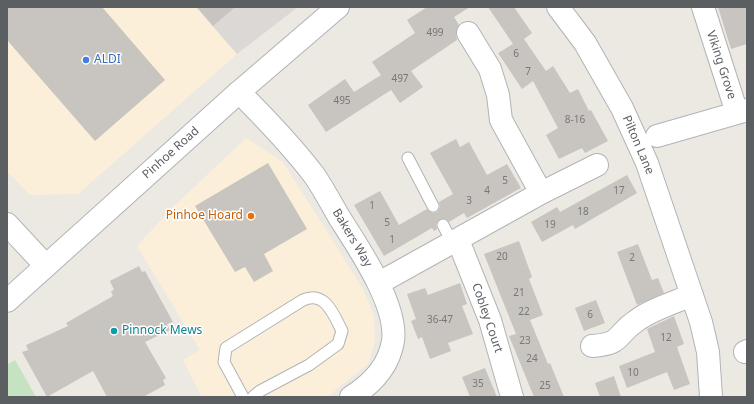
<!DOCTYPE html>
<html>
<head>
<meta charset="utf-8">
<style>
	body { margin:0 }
	#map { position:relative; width:754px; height:404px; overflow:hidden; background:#ece9e3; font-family:"Noto Sans",sans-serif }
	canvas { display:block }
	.frame { position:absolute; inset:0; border:8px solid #5b5f62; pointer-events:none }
</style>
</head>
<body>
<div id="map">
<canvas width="754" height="404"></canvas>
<div class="frame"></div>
</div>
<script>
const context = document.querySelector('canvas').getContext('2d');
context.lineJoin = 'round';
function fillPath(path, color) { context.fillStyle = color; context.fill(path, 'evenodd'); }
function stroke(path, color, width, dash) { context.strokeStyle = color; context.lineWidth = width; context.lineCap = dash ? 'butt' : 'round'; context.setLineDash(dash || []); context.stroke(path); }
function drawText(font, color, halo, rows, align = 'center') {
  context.font = font + ' "Noto Sans",sans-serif'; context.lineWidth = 3; context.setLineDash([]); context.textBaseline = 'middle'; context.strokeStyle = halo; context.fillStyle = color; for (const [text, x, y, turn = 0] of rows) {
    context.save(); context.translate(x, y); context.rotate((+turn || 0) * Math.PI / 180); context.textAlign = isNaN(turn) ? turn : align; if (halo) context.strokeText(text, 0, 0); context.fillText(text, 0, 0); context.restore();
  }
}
const commercial = new Path2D(`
	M7,7H196L237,54L78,194L30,195L7,171Z
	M246,138L283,162L363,289L374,316L375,342L368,364L327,397H202L183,360L200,350L137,246L170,210Z`);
const industrial = new Path2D(`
	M196,7H298L237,54Z`);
const green = new Path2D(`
	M15,360L36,397H7V365Z`);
const building = new Path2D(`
	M7,7H102L165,80L95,141L7,40Z
	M197,7H235L213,26Z
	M427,7H470L454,17L459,25L456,33L457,40L411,71L423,87L400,103L391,90L326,132L308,105L345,79L354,92L381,75L372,62L415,33L407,20Z
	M488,7H514L532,33L524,39L546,71L553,66L570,93L578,89L589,111L591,110L608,141L585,153L582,148L559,159L546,135L558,128L533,81L522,89L498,53L513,44Z
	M718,7H747V44L731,49Z
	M456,139L460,147L469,142L487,175L507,164L521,188L467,218L464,213L449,222L446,219H440L436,224L437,229L434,231L432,228L384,256L354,205L380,191L399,225L427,209L432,213L437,212L440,207L439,202L453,194L430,153Z
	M268,163L307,229L264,254L273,271L254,282L245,267L235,272L195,206Z
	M627,175L637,193L575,229L573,225L542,242L531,222L557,207L560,212Z
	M519,241L532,277L529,279L543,315L530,320L548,364L550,363L564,397H534L509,336L516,334L484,254Z
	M638,244L652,280L658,278L664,293L637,305L617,252Z
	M139,266L142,272L145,271L173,322L167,324L170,330L145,342L166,378L163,380L165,385L143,397H107L93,371L47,397L22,352L28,350L26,345L68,326L66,323L113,296L111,291L114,290L110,281Z
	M460,283L467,304L462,306L473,334L448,343L451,351L430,359L422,337L418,339L411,321L416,319L407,294L425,288L428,295Z
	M596,300L605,323L584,331L575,308Z
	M674,316L684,344L677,347L690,384L674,390L667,372L627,388L619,366L655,352L647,329Z
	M485,368L497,397H470L462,377Z
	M614,376L621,397H600L595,383Z`);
const lane = new Path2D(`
	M408,158L433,206
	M443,225L452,242
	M243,397L224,362L226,348L303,300C325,290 334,315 342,331L338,344L309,365L260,391L253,397`);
const street = new Path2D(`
	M558,7L585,43L622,108L647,163L701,322L708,352L711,397
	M703,7L737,113L747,110
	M239,92C265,118 291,145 314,175C323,188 331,203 339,217C358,247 398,305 393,341C389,366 372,384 351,397
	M657,136L737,113
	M541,193L597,165
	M7,224L46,266
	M458,240L490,320L512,397
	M379,283L541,193L501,120L498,95L490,69L468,33
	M592,346C623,344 615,335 636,321C652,309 673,303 692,295
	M745,352L747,351`);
const secondary = new Path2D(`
	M7,301L239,92L338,7`);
const markers = [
	[86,60,4,"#3f7fe0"],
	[251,216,4,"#e8710a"],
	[114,331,4,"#0f9aa8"]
];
const numberNames = [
	["499",435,33],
	["6",516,54],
	["7",528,72],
	["497",400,79],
	["495",342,101],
	["8-16",575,120],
	["5",505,181],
	["4",487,191],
	["17",619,191],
	["3",469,201],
	["1",372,206],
	["18",583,212],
	["5",387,223],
	["19",550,225],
	["1",392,240],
	["20",502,257],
	["2",632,258],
	["21",519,293],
	["22",524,312],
	["6",590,315],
	["36-47",440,320],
	["12",666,338],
	["23",525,341],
	["24",532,359],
	["10",633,373],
	["35",478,384],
	["25",545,386]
];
const shopNames = [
	["ALDI",94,60]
];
const streetNames = [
	["Viking Grove",721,65,72],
	["Pilton Lane",638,145,67],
	["Pinhoe Road",171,153,-42],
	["Bakers Way",352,238,59],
	["Cobley Court",487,318,71]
];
const foodNames = [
	["Pinhoe Hoard",243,216]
];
const cultureNames = [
	["Pinnock Mews",122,331]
];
fillPath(commercial, '#fbefda');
fillPath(industrial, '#dbd8d5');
fillPath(green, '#c5e2c1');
fillPath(building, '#c8c4bf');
stroke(lane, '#b0b4b7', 13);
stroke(street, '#b0b4b7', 24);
stroke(secondary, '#afb3b7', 24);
stroke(lane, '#fff', 11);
stroke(street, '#fff', 22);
stroke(secondary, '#fff', 22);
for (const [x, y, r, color] of markers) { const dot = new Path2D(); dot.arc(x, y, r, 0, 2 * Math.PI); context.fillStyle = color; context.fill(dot); stroke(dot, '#fff', 1.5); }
drawText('10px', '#767879', null, numberNames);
drawText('12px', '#366cbe', '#fff', shopNames, 'left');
drawText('12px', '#5b5f62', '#fff', streetNames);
drawText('12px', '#c56008', '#fff', foodNames, 'right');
drawText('12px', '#0d838f', '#fff', cultureNames, 'left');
</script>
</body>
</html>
